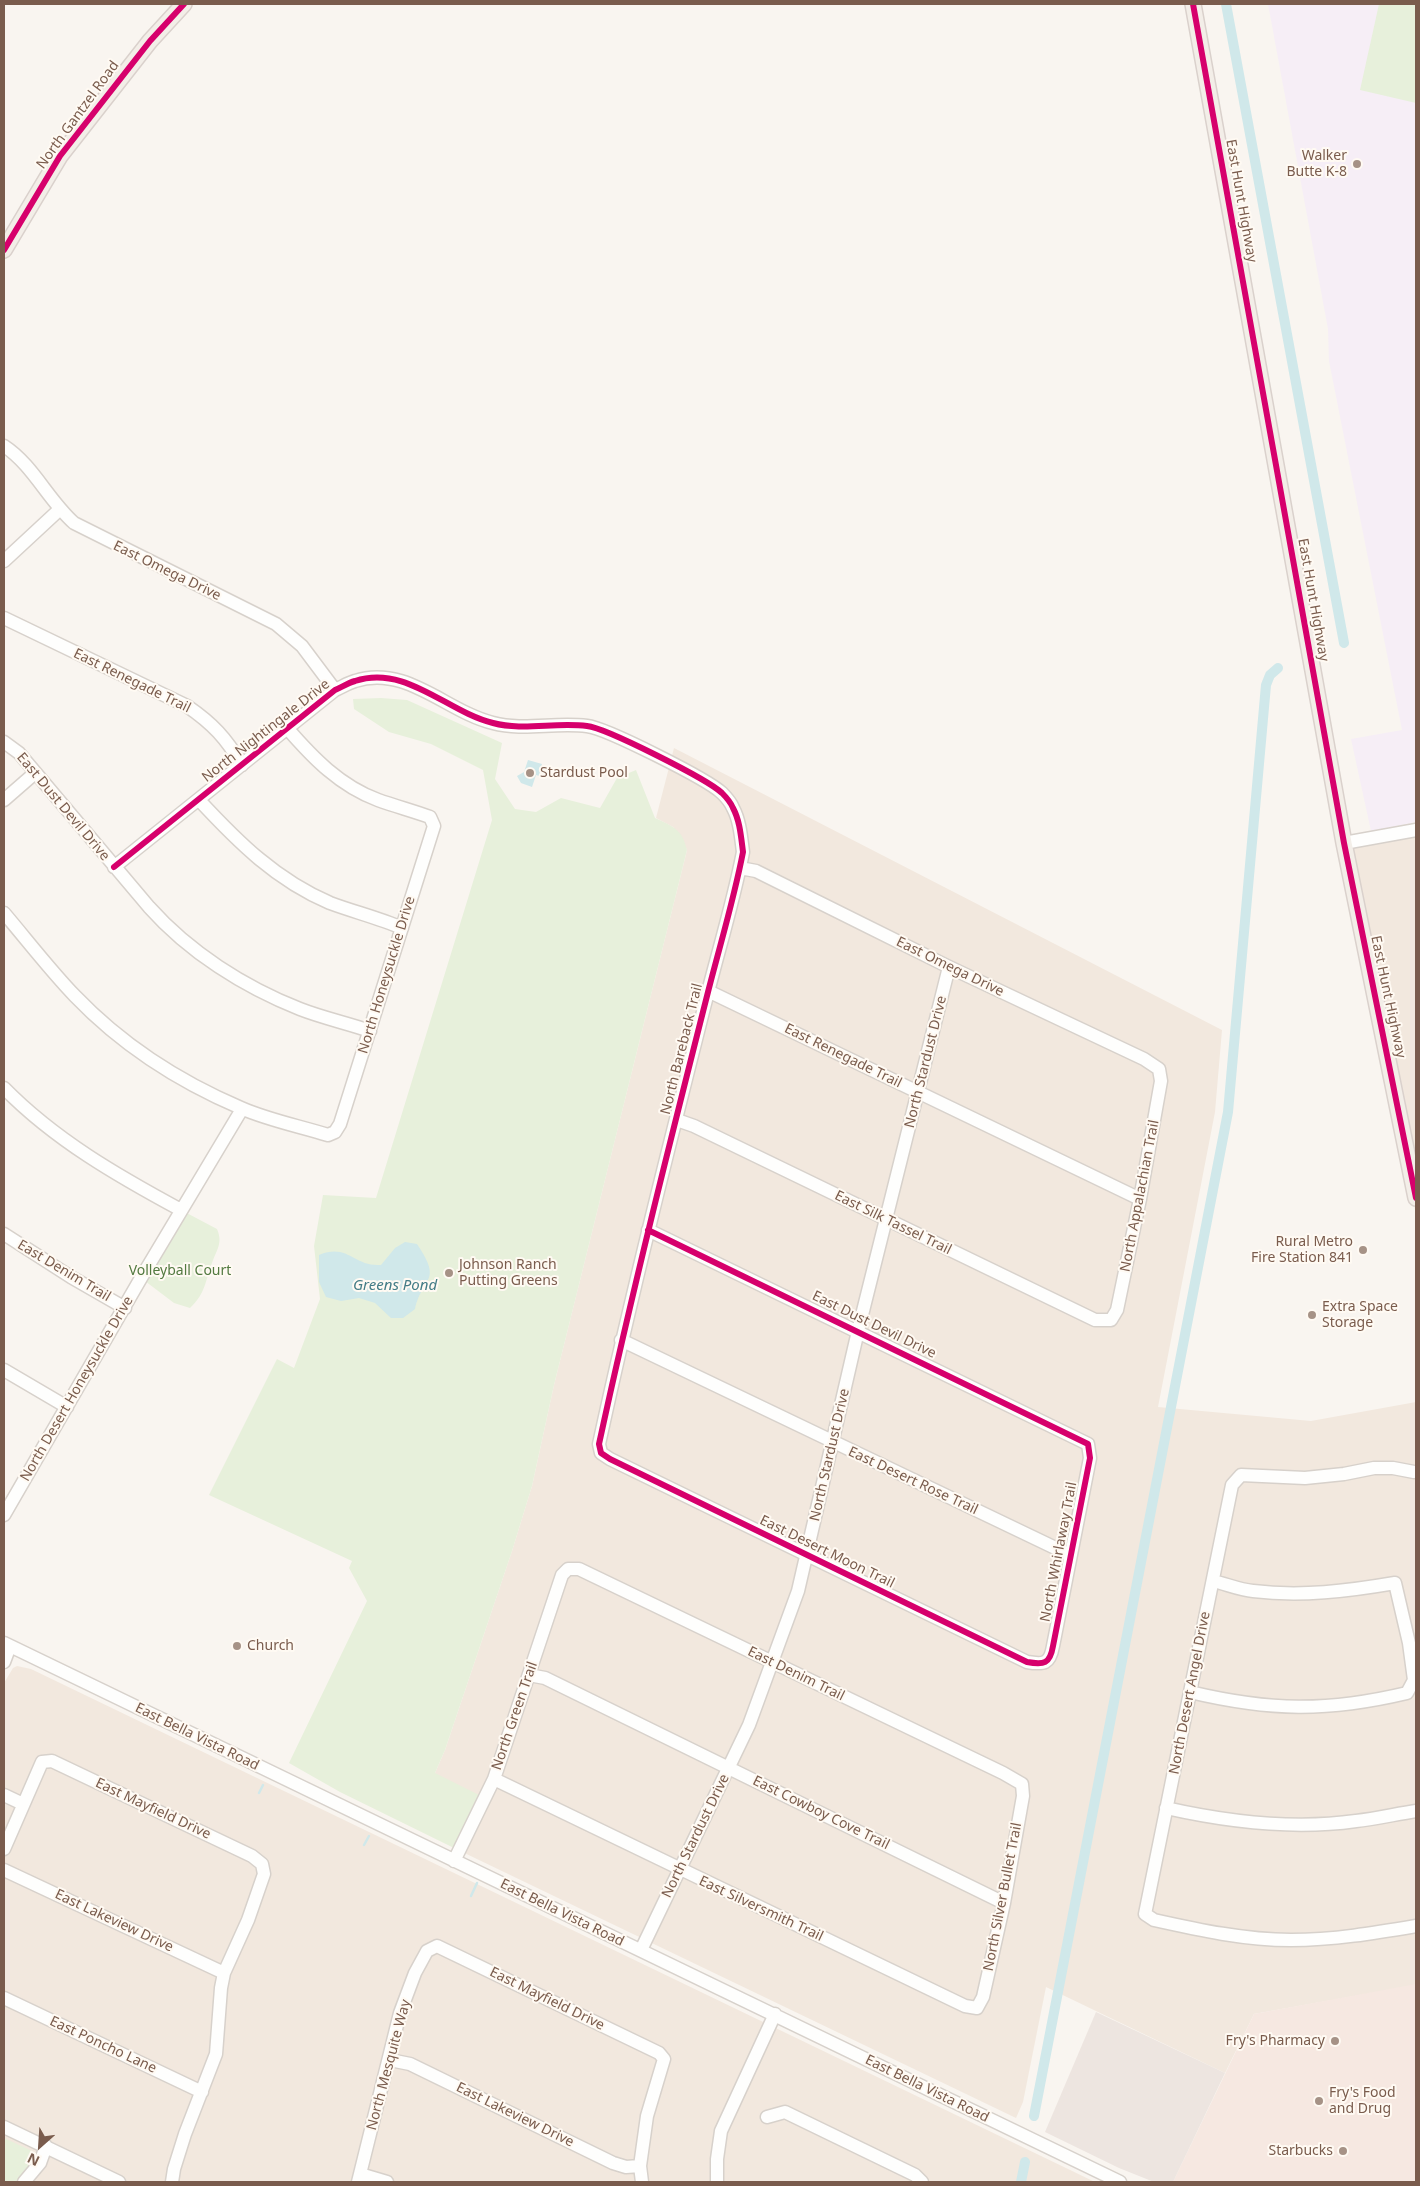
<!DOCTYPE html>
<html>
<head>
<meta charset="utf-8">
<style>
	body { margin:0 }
	#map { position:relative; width:1420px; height:2186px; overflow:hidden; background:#f9f5f0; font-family:"Noto Sans",sans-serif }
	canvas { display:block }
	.frame { position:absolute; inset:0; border:5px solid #7a5c4d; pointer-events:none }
	.north { position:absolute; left:15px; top:2121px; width:50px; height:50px; -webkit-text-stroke:4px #fffaf3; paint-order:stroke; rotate:206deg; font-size:14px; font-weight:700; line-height:20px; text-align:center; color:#7a5c4d }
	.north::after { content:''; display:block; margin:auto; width:18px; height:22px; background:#7a5c4d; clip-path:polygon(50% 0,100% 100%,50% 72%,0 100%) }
</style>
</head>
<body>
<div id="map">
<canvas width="1420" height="2186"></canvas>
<div class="frame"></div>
<div class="north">N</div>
</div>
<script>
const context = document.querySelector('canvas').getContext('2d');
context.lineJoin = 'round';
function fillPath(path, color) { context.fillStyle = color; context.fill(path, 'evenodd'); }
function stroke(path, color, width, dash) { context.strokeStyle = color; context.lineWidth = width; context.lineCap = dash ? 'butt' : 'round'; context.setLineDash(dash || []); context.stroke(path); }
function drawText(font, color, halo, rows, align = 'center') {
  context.font = font + ' "Noto Sans",sans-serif'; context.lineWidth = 4; context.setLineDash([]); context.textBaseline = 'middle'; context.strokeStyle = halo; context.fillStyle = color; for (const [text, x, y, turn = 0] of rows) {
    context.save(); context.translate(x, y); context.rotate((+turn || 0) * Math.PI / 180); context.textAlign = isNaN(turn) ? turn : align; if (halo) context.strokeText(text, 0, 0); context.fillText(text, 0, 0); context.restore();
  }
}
const residential = new Path2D(`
	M674,748L1222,1030L1215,1112L1158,1407L1311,1421L1416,1402V1985L1254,2014L1225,2073L1046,1987L1023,2102L1016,2118L454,1848L435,1773L445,1750L512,1551L532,1486L554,1385L687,850L673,827L656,818Z
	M1416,830V1215L1344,843Z
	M17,1666L31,1669L1095,2182H4V1683L13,1668Z`);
const commercial = new Path2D(`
	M1416,1984V2182H1173L1254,2014Z`);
const industrial = new Path2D(`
	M1096,2012L1225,2073L1173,2182H1154L1119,2168L1045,2132Z`);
const education = new Path2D(`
	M1268,4H1416V822L1371,831L1351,739L1402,730L1329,361L1328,329Z`);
const green = new Path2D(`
	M1379,4H1416V103L1360,90Z
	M381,698L407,700L502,743L495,779L515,809L536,812L561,798L600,808L617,778L636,770L655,818C674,827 682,829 687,850L554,1385L532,1486L512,1551L445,1750L435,1773L479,1795L454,1848L340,1792L289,1763L367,1601L349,1568L352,1561L209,1495L277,1359L294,1368L320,1299L314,1246L323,1195L376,1198L492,820L483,770L431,744L389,732L354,709L353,699Z
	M181,1210L217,1229C223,1243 217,1249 212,1263C205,1281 206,1293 190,1308L174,1303L141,1278Z
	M4,2138L43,2156L15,2182H4Z`);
const water = new Path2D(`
	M528,760L542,764L539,776L536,775L532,787L521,783L517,776L524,772Z
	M405,1242L417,1244C443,1283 423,1275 415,1309L403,1318H391L375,1303L359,1298L341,1301L326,1297L319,1282V1255C349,1243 353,1267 381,1265L395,1248Z`);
const stream = new Path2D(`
	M259,1793L263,1785
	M364,1845L369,1836
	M471,1896L477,1883`);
const canal = new Path2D(`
	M1226,4L1344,643
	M1034,2116L1228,1112L1266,685L1270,675L1278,668
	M1021,2182L1025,2162`);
const minor = new Path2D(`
	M4,446C33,465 48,500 74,523L276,624L302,646L335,690
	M4,561L59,510
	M4,618L187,706C213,724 226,738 242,765
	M4,742L19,753L149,907C189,952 244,987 300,1009C323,1018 347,1023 370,1031
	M4,800L35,773
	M199,800C238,842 276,880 330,903C354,912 379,918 402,928
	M1344,843L1416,830
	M114,867L335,690C342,687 348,683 355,681C406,664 447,712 493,723C523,731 555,722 587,726C606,728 707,779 722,793C726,797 731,803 733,808C740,821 741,837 743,852C734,899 720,945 708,992C670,1142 632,1292 599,1444L601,1453L610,1459L1027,1662C1044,1665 1050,1664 1053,1646L1090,1458L1088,1444L648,1230
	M4,913C27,940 50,970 75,996C121,1044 180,1082 241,1108C268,1120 299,1126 328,1135L335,1132L340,1124L434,826L430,817C413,811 395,806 378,800C340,786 313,758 287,728
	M708,991L1140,1199
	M4,1088C55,1140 118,1176 181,1210
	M677,1120L694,1126L1095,1320H1111L1117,1310L1140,1199L1161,1081L1159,1069L1144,1059L949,967L756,871L740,868
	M4,1234L71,1277L125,1308
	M621,1340L1070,1555
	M4,1370L67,1407
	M1414,1472L1393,1468H1374L1344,1474L1305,1478L1241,1475L1232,1485L1145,1914L1154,1920C1199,1930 1245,1940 1291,1940C1333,1940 1375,1933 1416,1926
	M4,1515L141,1278L242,1109
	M4,1643L1120,2182
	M4,1662L10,1646
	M529,1675L545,1678L1004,1903
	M1190,1692C1270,1711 1327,1712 1407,1693L1414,1680L1409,1643L1395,1583C1348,1591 1301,1597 1253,1591C1240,1590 1226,1584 1213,1581
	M4,1795L23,1804
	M1166,1808C1228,1822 1292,1830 1356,1821C1376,1819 1396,1814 1416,1811
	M4,1849L42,1762L52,1761L252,1856L262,1864L264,1874L248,1920L224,1973L221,1988L216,2054L185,2134L174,2169L172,2182
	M454,1861L494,1779L562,1575L568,1569H579L1003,1773L1022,1784L1023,1796L1004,1903L983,1997L977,2008L965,2006L494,1779
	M4,1870L224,1973
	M641,1950L749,1725L798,1591L858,1331L949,967
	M4,1998L202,2092
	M390,2060L410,2064L613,2163L626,2167L640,2166
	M767,2117L785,2112L915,2175L922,2182
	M4,2127L119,2182
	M360,2174L387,2182
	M24,2182L40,2163L46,2146
	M358,2182L400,2013L415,1973L427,1951L437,1946L659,2053L664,2059L647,2116L640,2166L642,2182
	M717,2182V2159L721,2131L775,2014`);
const major = new Path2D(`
	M1193,4L1344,843L1416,1198
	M4,250L60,156L150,41L184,4`);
const cycleway = new Path2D(`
	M1193,4L1344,843L1416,1198
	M4,250L60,156L150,41L184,4
	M114,867L335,690C342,687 348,683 355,681C406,664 447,712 493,723C523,731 555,722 587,726C606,728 707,779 722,793C726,797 731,803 733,808C740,821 741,837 743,852C734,899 720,945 708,992C670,1142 632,1292 599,1444L601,1453L610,1459L1027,1662C1044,1665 1050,1664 1053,1646L1090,1458L1088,1444L648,1230`);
const markers = [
	[1357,164,5,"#a69286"],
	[530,773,5,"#a69286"],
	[1363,1250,5,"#a69286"],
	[449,1273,5,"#a69286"],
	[1312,1315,5,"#a69286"],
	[237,1646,5,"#a69286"],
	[1335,2041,5,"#a69286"],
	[1319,2101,5,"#a69286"],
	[1343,2151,5,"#a69286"]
];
const streetNames = [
	["North Gantzel Road",78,115,-54],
	["East Hunt Highway",1241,201,80],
	["East Omega Drive",167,571,26],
	["East Hunt Highway",1313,600,80],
	["East Renegade Trail",132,681,26],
	["North Nightingale Drive",266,731,-38],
	["East Dust Devil Drive",63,807,50],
	["East Omega Drive",950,967,26],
	["North Honeysuckle Drive",387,975,-73],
	["East Hunt Highway",1388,997,78],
	["North Bareback Trail",682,1049,-76],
	["East Renegade Trail",843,1056,26],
	["North Stardust Drive",926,1062,-76],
	["North Appalachian Trail",1140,1196,-79],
	["East Silk Tassel Trail",893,1223,26],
	["East Denim Trail",64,1271,31],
	["East Dust Devil Drive",874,1325,26],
	["North Desert Honeysuckle Drive",77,1389,-60],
	["North Stardust Drive",830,1455,-77],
	["East Desert Rose Trail",913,1481,25],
	["East Desert Moon Trail",827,1552,26],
	["North Whirlaway Trail",1059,1552,-79],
	["East Denim Trail",796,1674,26],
	["North Desert Angel Drive",1190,1693,-79],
	["North Green Trail",515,1716,-71],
	["East Bella Vista Road",197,1737,26],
	["East Mayfield Drive",153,1809,25],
	["East Cowboy Cove Trail",821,1813,26],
	["North Stardust Drive",696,1836,-64],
	["North Silver Bullet Trail",1003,1897,-79],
	["East Silversmith Trail",761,1909,25],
	["East Bella Vista Road",562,1913,26],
	["East Lakeview Drive",114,1921,25],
	["East Mayfield Drive",547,1999,26],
	["East Poncho Lane",103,2045,25],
	["North Mesquite Way",389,2065,-75],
	["East Bella Vista Road",927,2089,26],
	["East Lakeview Drive",515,2115,26]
];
const poiNames = [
	["Walker",1347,156,"right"],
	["Butte K-8",1347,172,"right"],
	["Stardust Pool",540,773],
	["Rural Metro",1353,1242,"right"],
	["Fire Station 841",1353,1258,"right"],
	["Johnson Ranch",459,1265],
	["Putting Greens",459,1281],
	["Extra Space",1322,1307],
	["Storage",1322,1323],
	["Church",247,1646],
	["Fry's Pharmacy",1325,2041,"right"],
	["Fry's Food",1329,2093],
	["and Drug",1329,2109],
	["Starbucks",1333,2151,"right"]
];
const parkNames = [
	["Volleyball Court",180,1271]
];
const waterNames = [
	["Greens Pond",395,1286]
];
fillPath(residential, '#f2e8de');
fillPath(commercial, '#f6e8e1');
fillPath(industrial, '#ede5e0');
fillPath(education, '#f6eef6');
fillPath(green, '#e7f0db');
fillPath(water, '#d0e8ea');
stroke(stream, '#d0e8ea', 2.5);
stroke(canal, '#d0e8ea', 10);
stroke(minor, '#d7d1cb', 15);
stroke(major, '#dad1cc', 18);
stroke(minor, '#fefefd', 12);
stroke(major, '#f3eee8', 15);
stroke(cycleway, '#d6006c', 6);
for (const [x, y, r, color] of markers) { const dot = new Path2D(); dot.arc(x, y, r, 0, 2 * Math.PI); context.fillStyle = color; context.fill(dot); stroke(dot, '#fffaf3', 2); }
drawText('14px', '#7a5c4d', '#fffaf3', streetNames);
drawText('14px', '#7a5c4d', '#fffaf3', poiNames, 'left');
drawText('14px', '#537a41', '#fffaf3', parkNames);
drawText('italic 15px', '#437c86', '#fffaf3', waterNames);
</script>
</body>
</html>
